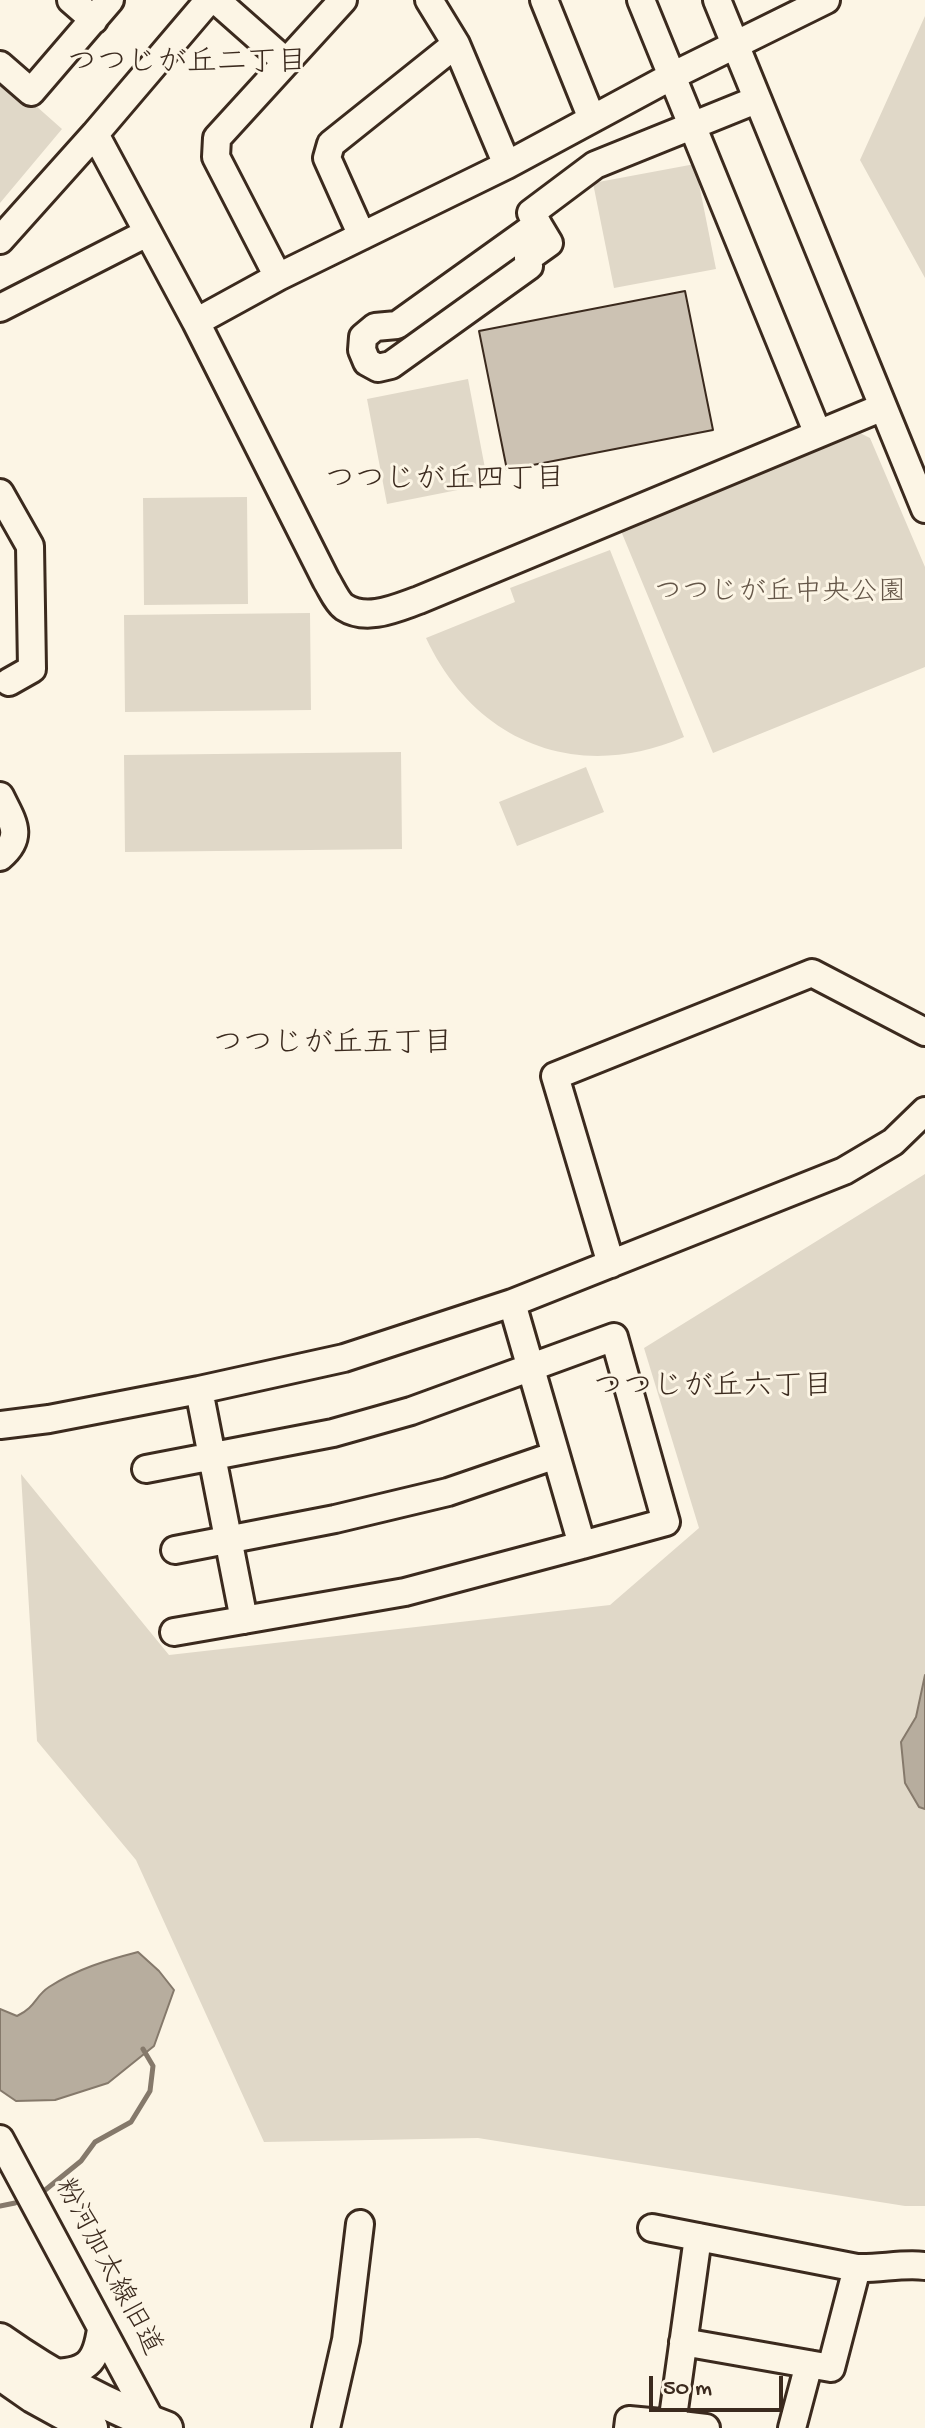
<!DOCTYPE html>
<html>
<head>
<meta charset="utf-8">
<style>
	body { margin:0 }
	#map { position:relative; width:925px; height:2428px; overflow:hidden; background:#fcf5e5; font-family:"Gochi Hand",sans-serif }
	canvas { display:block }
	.scale { position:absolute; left:649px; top:2376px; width:134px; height:36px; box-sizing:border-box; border:4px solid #3b2a1e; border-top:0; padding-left:10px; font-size:24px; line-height:28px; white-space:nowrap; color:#3b2a1e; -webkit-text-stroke:6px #fcf5e5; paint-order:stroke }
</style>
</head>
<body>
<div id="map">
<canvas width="925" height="2428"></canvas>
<div class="scale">50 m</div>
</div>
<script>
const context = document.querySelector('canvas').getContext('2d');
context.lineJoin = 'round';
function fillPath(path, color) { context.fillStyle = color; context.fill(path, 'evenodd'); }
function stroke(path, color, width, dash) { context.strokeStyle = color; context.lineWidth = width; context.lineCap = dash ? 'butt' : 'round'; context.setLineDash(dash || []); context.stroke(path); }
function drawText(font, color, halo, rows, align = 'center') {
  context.font = font + ' "Gochi Hand","Klee One",sans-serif'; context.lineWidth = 6; context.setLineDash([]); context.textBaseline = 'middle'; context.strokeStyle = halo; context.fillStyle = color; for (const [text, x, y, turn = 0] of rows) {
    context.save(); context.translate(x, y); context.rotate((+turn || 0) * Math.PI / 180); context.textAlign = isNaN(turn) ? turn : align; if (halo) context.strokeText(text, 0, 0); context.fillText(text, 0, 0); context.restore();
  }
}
const green = new Path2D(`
	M925,16V278L860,160Z
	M0,74L62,129L0,203Z
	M695,164L716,269L614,288L593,183Z
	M468,379L488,484L387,504L367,399Z
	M860,433L870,438L925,567V667L713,753L621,531Z
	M247,497L248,604L144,605L143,498Z
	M610,550L684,737C578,783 475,743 426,638L515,602L510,588Z
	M310,613L311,710L125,712L124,615Z
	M401,752L402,849L125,852L124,755Z
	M586,767L604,812L517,846L499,802Z
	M925,1174V1675L916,1717L901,1742L919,1806L925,1809V2206H905L478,2138L264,2142L136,1860L37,1741L21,1474L169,1655L610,1605L699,1528L644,1348Z`);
const water = new Path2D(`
	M925,1675V1809L919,1807L905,1783L901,1742L916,1717Z
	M138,1952L159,1971L174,1990L154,2046L108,2083L55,2100L16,2101L0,2090V2009L17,2016C36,2007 35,1996 49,1987C77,1969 107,1960 138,1952Z`);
const stream = new Path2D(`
	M44,2191L81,2161L95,2142L131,2122L150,2091L153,2066L143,2049
	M0,2206L15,2203`);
const building = new Path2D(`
	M685,291L713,430L507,470L479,331Z`);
const minor = new Path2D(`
	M71,0L94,20
	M216,0L285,61
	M429,0L456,44
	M544,0L592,119
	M641,0L818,434
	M717,0L925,509
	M0,65L31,92L110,0
	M95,134L196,322L326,580C331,588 337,602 344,607C367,622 396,608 419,600L883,407
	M538,224L397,325L375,327L363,337L362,350L367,362L378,368L391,365L529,266L528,258L549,243L531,213L595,165L756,100
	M362,236L327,158L331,144L456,44L507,165
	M0,240L95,134L209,0
	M278,277L216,157L217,138L343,0
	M0,308L147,233
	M196,322L278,277L507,165L672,76L826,0
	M0,493L30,546L32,669L9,682
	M0,796C12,821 25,836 0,857
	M611,1264L555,1076L812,973L925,1032
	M199,1390L244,1620
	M0,1425L49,1419L199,1390L344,1358L512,1303L844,1171L893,1142L925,1111
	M146,1469L333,1433L411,1411L614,1337L666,1522L582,1545L556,1455
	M175,1550L335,1519L448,1492L556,1455L512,1303
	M174,1632L405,1592L582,1545
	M0,2139L155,2428
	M652,2228L857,2268L831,2368L683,2342
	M857,2268C880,2269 903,2263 925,2266
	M51,2373C86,2372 96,2364 101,2329
	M672,2424L706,2428
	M326,2428L346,2340L360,2224
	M628,2428L629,2420L672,2424L698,2237
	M792,2428L809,2364`);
const major = new Path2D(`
	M0,2340C51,2376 108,2407 166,2428
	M0,2373L33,2396L91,2428`);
const parkNames = [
	["つつじが丘中央公園",780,595]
];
const streetNames = [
	["粉河加太線旧道",106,2268,62]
];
const neighbourhoodNames = [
	["つつじが丘二丁目",187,65],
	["つつじが丘四丁目",445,482],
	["つつじが丘五丁目",333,1046],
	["つつじが丘六丁目",713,1389]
];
fillPath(green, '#e0d8c8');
fillPath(water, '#b7ad9e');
stroke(water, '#85796b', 2);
stroke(stream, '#85796b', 5);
fillPath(building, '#ccc2b3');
stroke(building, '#3b2a1e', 2);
stroke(minor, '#3b2a1e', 32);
stroke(major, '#3b2a1e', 38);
stroke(minor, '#fcf5e5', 26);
stroke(major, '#fcf5e5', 32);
drawText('28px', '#645648', '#fcf5e5', parkNames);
drawText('28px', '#3b2a1e', '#fcf5e5', streetNames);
drawText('30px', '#3b2a1e', '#fcf5e5', neighbourhoodNames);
</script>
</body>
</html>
